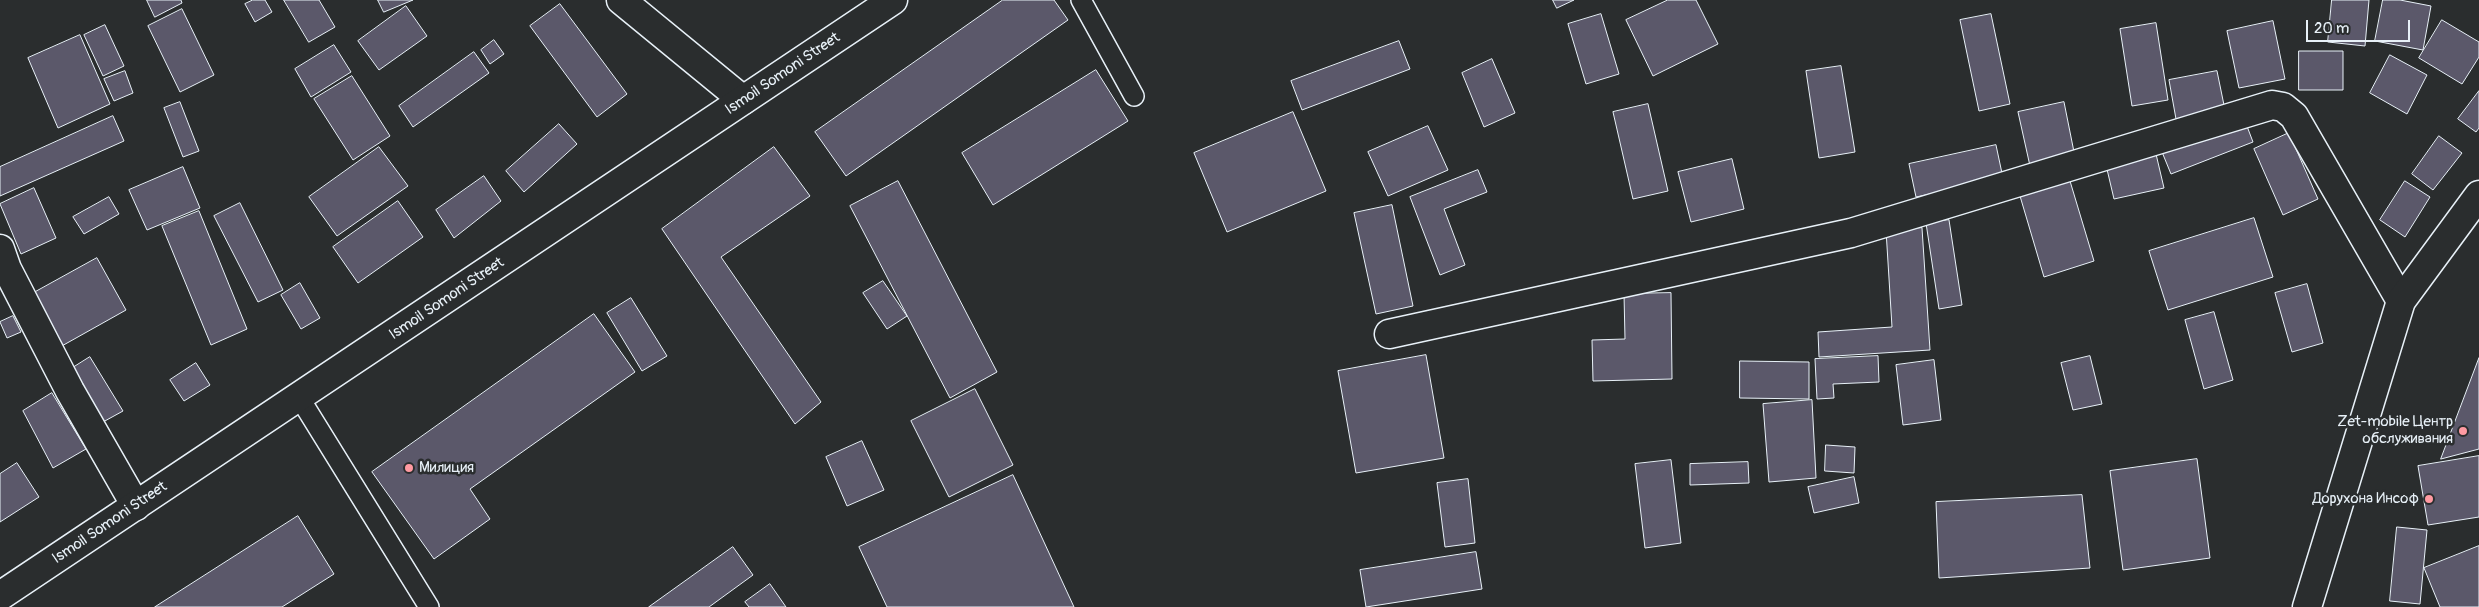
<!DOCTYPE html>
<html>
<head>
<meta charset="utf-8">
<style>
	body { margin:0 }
	#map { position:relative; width:2479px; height:607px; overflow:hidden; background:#2a2d2e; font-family:Pangolin,sans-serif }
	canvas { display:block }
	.scale { position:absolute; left:2306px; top:20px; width:104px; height:22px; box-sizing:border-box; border:2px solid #e8f1f8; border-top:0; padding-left:6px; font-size:15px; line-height:18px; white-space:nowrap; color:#e8f1f8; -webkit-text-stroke:4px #2a2d2e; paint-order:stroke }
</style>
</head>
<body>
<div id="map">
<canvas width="2479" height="607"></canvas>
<div class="scale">20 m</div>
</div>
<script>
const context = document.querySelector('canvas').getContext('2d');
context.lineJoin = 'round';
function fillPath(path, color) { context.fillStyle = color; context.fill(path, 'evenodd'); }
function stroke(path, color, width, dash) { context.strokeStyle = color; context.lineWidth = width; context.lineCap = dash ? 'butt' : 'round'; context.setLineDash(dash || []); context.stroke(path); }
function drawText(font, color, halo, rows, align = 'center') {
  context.font = font + ' Pangolin,sans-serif'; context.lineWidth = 5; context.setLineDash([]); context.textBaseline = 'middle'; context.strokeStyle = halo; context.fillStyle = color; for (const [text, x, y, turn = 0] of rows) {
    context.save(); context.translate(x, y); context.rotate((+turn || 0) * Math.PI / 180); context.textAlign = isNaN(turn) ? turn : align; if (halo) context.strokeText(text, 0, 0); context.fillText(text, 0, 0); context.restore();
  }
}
const building = new Path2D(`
	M147,0H181L182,3L155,17Z
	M253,0H265L272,12L255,22L245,4Z
	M284,0H319L335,27L309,42Z
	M378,0H413L384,12Z
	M1003,0H1054L1068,20L846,176L815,132Z
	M1553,0H1574L1557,8Z
	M1668,0H1696L1718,44L1653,76L1626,20Z
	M2332,0H2369L2365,46L2328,42Z
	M2383,0H2400L2431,6L2423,50L2375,41Z
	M560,4L627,94L597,117L530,26Z
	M406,6L427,36L379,70L358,41Z
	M182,9L214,75L180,92L148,26Z
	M1601,14L1619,74L1586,84L1568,24Z
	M1991,14L2010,104L1979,111L1960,20Z
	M2442,20L2479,42V57L2462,84L2419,58Z
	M2273,21L2285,79L2239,88L2227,31Z
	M2156,23L2168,100L2132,106L2120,29Z
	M105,25L124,66L103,76L84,35Z
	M80,35L110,104L58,128L28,58Z
	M494,40L504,54L490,64L481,50Z
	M1399,41L1410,69L1302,110L1291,81Z
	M334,45L351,72L311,97L295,69Z
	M2299,51H2343V90H2299Z
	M474,52L489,73L413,127L399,106Z
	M2390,55L2427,75L2407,114L2370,93Z
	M1492,59L1515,113L1484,127L1462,73Z
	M1841,66L1855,152L1819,158L1806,71Z
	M1096,70L1128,121L993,205L962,153Z
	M125,71L133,93L114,101L104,79Z
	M2217,71L2225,110L2176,119L2169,80Z
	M352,76L390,136L353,160L314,99Z
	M2479,91V128L2476,132L2458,119Z
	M180,102L199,151L183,157L164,108Z
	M2064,102L2075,157L2030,166L2018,112Z
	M1648,104L1668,191L1633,199L1613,112Z
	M1293,112L1326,191L1227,232L1194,153Z
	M113,116L124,141L0,196V167Z
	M2245,121L2253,142L2171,174L2162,152Z
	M559,124L577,144L524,192L506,171Z
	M1428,126L1448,170L1388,196L1368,152Z
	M2289,133L2318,199L2283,215L2254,149Z
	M2439,136L2462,153L2433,190L2412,174Z
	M1996,145L2003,178L1916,197L1909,164Z
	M379,147L408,186L337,236L309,197Z
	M774,147L810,196L721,257L821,402L795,424L662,229Z
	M2156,154L2164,188L2114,199L2106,165Z
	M1732,159L1744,209L1691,222L1678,172Z
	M183,167L200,208L147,230L129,190Z
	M1478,170L1487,192L1444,209L1465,265L1440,275L1410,197Z
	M484,176L501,201L454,238L436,210Z
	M898,181L997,372L950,398L850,206Z
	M2070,181L2094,261L2044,277L2020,196Z
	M2405,181L2430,197L2405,237L2380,220Z
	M34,188L56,238L21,254L0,204Z
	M109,197L119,214L84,234L73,217Z
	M398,201L423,237L358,283L333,247Z
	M240,203L283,290L258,302L214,216Z
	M1392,205L1413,306L1376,314L1354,213Z
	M199,211L247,329L211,345L162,226Z
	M2254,218L2273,277L2168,310L2149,251Z
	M1949,220L1962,305L1939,309L1926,223Z
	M1922,228L1930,350L1819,357L1818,332L1892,327L1886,230Z
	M97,258L126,310L60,347L30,295Z
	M883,281L907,316L887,329L863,293Z
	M300,283L320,318L301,329L281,295Z
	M2307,284L2323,343L2292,352L2275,293Z
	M1671,293L1672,379L1593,381L1592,340L1625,339L1624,294Z
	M631,298L667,356L642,371L607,313Z
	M2214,312L2233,380L2204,389L2185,320Z
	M594,314L635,372L470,489L490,519L434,559L372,472Z
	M13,316L21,332L7,338L0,322Z
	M1426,355L1444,458L1356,473L1338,371Z
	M1878,356L1879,382L1833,384L1834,398L1817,399L1815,359Z
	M2090,356L2102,404L2073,410L2061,363Z
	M90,357L123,411L103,422L71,369Z
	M2479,358V449L2441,459Z
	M1934,360L1941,420L1903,425L1896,365Z
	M1740,361L1809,362V399L1740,398Z
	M196,363L210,385L184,401L170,380Z
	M975,389L1013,465L949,497L911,421Z
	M52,393L86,449L53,468L23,411Z
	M1812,400L1816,478L1769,482L1763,404Z
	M862,441L884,490L847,506L826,457Z
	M1826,445L1855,447L1854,473L1825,471Z
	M2479,456V517L2428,525L2418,466Z
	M2197,459L2210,558L2123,570L2110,471Z
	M1671,460L1681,543L1645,548L1635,464Z
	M1748,462L1749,483L1690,485V464Z
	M17,463L39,497L0,522V474Z
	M1013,475L1074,607H887L859,547Z
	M1854,477L1859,503L1814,513L1808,487Z
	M1468,479L1475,543L1445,547L1437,483Z
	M2082,495L2090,568L1939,578L1936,502Z
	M298,516L334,574L282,607H155Z
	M2397,527L2427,530L2420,604L2390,601Z
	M2479,546V607H2440L2424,568Z
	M733,547L753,575L709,607H649Z
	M1476,552L1482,589L1366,607L1360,570Z
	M770,584L786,607H749L745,602Z`);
const lane = new Path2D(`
	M1081,0L1134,96
	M299,397L429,607`);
const street = new Path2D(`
	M621,0L743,100
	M0,249L7,269L70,391L136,506
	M1389,334L1851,233L2272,105L2283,107L2294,116L2401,301`);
const secondary = new Path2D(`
	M0,596L893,0
	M2307,607L2401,301L2479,195`);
const markers = [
	[2463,431,5,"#ff9aa2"],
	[409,468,5,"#ff9aa2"],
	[2429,499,5,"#ff9aa2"]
];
const streetNames = [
	["Ismoil Somoni Street",783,74,-34],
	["Ismoil Somoni Street",447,299,-34],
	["Ismoil Somoni Street",110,523,-34]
];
const poiNames = [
	["Zet-mobile Центр",2453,422],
	["обслуживания",2453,439],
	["Милиция",419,468,"left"],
	["Дорухона Инсоф",2419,499]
];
fillPath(building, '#5b586a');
stroke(building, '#e8f1f8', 1);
stroke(lane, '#e8f1f8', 22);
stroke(street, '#e8f1f8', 31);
stroke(secondary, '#e8f1f8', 31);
stroke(lane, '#2a2d2e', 19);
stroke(street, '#2a2d2e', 28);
stroke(secondary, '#2a2d2e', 28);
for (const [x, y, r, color] of markers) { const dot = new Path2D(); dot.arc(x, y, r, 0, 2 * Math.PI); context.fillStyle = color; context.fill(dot); stroke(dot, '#2a2d2e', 2); }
drawText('15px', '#e8f1f8', '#2a2d2e', streetNames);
drawText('15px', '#e8f1f8', '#2a2d2e', poiNames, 'right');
</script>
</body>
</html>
